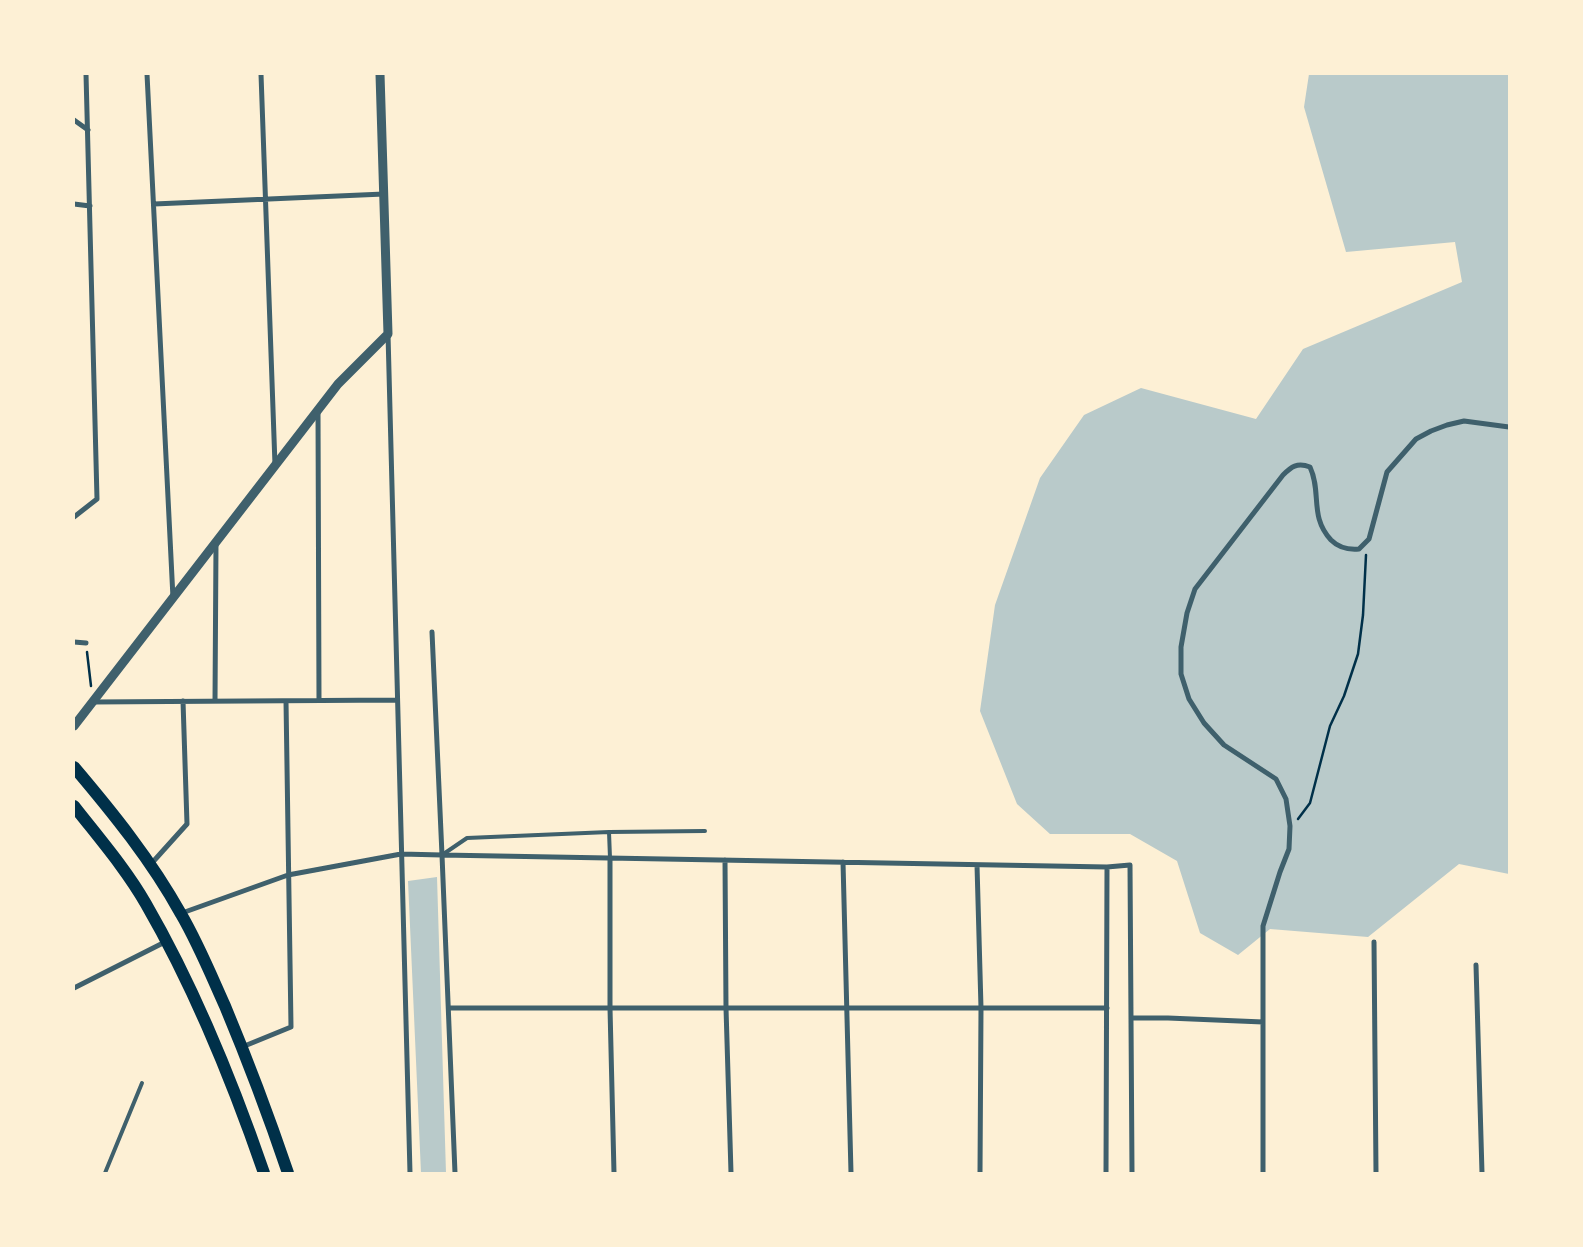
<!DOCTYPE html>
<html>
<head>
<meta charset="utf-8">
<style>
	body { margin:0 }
	#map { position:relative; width:1583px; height:1247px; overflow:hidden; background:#fdf0d5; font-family:Inter,sans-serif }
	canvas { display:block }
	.frame { position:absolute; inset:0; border:75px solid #fdf0d5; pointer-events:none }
</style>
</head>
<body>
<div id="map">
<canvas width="1583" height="1247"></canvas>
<div class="frame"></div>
</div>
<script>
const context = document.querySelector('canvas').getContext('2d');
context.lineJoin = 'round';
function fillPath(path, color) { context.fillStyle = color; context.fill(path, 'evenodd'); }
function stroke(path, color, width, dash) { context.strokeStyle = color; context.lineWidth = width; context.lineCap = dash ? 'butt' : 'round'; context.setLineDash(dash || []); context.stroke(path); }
const green = new Path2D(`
	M1309,74H1509V874L1459,864L1368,937L1270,929L1238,955L1200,933L1177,861L1130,834H1050L1017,804L980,711L995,605L1040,478L1084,415L1141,388L1256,419L1303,349L1462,282L1455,242L1346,252L1304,107Z
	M437,877L446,1173H421L408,881Z`);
const path = new Path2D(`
	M87,652L91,686
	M1298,819L1310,803L1330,726L1344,696L1358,654L1363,615L1366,555`);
const service = new Path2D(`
	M609,832L610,858
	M442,855L467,838L609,832L705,831
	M105,1173L142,1083`);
const minor = new Path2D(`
	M147,74L173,598
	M261,74L275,465
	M74,120L88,130
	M74,204L90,206
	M154,204L384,194
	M388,334L410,1173
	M318,411L319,700
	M74,517L97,499L86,74
	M432,632L442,855L1107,867L1130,865L1132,1173
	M74,642L86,643
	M215,701L216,544
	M93,702L397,700
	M610,858V1008L614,1173
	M725,860L726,1008L731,1173
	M843,862L851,1173
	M151,864L187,824L183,701
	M977,865L981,1008L980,1173
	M182,913L288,875L401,854L442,855L455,1173
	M1374,942L1376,1173
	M1476,965L1482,1173
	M74,988L165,942
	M450,1008H1107
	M1131,1018H1168L1263,1022
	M242,1047L291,1027L286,701
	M1106,1173L1107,867
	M1263,1173V926L1280,872L1289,849L1290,826L1286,799L1276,779L1224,745L1204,723L1189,699L1181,674V647L1187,613L1195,589L1283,475C1291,467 1297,462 1310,467C1322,493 1309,516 1331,540C1339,548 1348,550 1359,549L1369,539L1387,472L1416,439L1431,431L1447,425L1464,421L1509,427`);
const tertiary = new Path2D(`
	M74,726L338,384L388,334L380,74`);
const primary = new Path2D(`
	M74,767C113,813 151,860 181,914C198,943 211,975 225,1006C248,1061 269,1117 288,1173
	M74,806C99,838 126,869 146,904C194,987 233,1083 264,1173`);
fillPath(green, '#b9caca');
stroke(path, '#003049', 2.5);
stroke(service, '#3f606c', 4);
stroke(minor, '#3f606c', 5);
stroke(tertiary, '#3f606c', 9);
stroke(primary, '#003049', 12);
</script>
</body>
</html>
